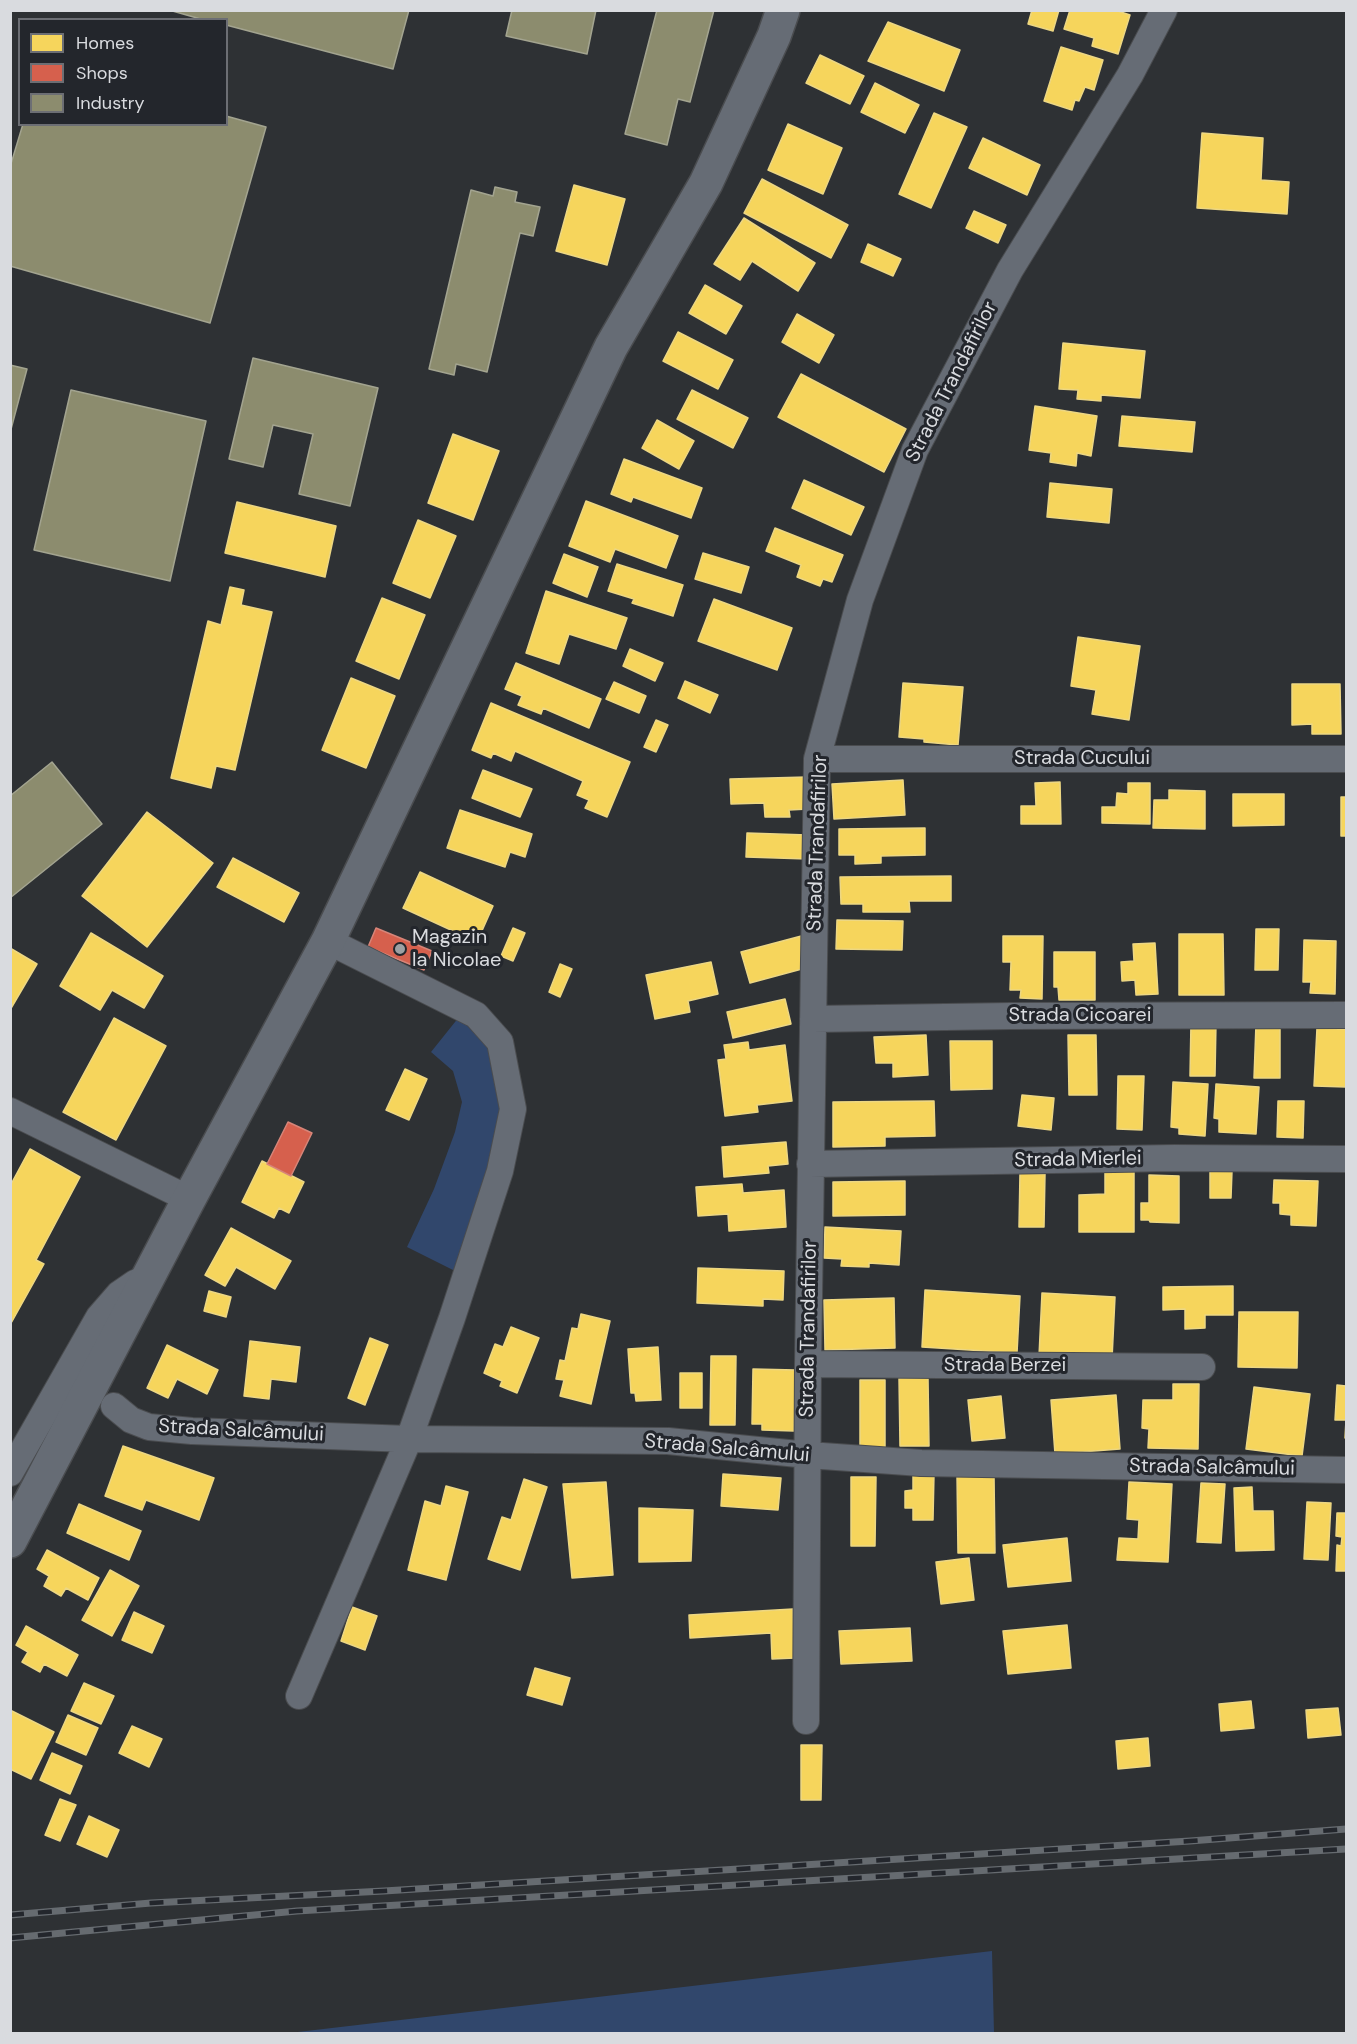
<!DOCTYPE html>
<html>
<head>
<meta charset="utf-8">
<style>
	body { margin:0 }
	#map { position:relative; width:1357px; height:2044px; overflow:hidden; background:#2e3134; font-family:"DM Sans",sans-serif }
	canvas { display:block }
	.frame { position:absolute; inset:0; border:12px solid #d9dbdf; pointer-events:none }
	.legend { position:absolute; left:18px; top:18px; width:210px; height:108px; box-sizing:border-box; background:#23262c; border:2px solid #6c6e74; margin:0; padding:8px 10px; list-style:none; font-size:18px; color:#d9dbdf }
	.legend li { display:flex; align-items:center; gap:12px; height:30px }
	.legend b { width:30px; border:2px solid #6c6e74 }
</style>
</head>
<body>
<div id="map">
<canvas width="1357" height="2044"></canvas>
<div class="frame"></div>
<ul class="legend">
<li><b style="height:16px;background:#f6d55c"></b>Homes</li>
<li><b style="height:16px;background:#d6604d"></b>Shops</li>
<li><b style="height:16px;background:#8c8c6e"></b>Industry</li>
</ul>
</div>
<script>
const context = document.querySelector('canvas').getContext('2d');
context.lineJoin = 'round';
function fillPath(path, color) { context.fillStyle = color; context.fill(path, 'evenodd'); }
function stroke(path, color, width, dash) { context.strokeStyle = color; context.lineWidth = width; context.lineCap = dash ? 'butt' : 'round'; context.setLineDash(dash || []); context.stroke(path); }
function drawText(font, color, halo, rows, align = 'center') {
  context.font = font + ' "DM Sans",sans-serif'; context.lineWidth = 6; context.setLineDash([]); context.textBaseline = 'middle'; context.strokeStyle = halo; context.fillStyle = color; for (const [text, x, y, turn = 0] of rows) {
    context.save(); context.translate(x, y); context.rotate((+turn || 0) * Math.PI / 180); context.textAlign = isNaN(turn) ? turn : align; if (halo) context.strokeText(text, 0, 0); context.fillText(text, 0, 0); context.restore();
  }
}
const green = new Path2D(`
	M459,1017L494,1054L501,1100L498,1141L455,1271L407,1247L434,1189L455,1132L462,1102L453,1071L431,1052Z
	M992,1951L994,2033H289Z`);
const homes = new Path2D(`
	M1032,10H1059L1053,31L1028,24Z
	M1070,10H1115L1130,15L1118,54L1092,46L1094,38L1064,29Z
	M888,22L960,50L944,91L868,61Z
	M1061,47L1103,60L1094,90L1085,87L1079,101L1075,100L1072,110L1044,101Z
	M820,55L864,76L850,104L806,83Z
	M875,83L919,105L905,133L861,112Z
	M934,113L967,127L931,208L899,194Z
	M788,124L842,148L823,194L768,170Z
	M1202,133L1263,138L1261,180L1289,182L1287,214L1197,208Z
	M983,138L1040,165L1027,195L969,168Z
	M762,179L848,225L831,258L744,213Z
	M574,185L625,199L607,265L556,251Z
	M974,211L1006,225L998,243L966,228Z
	M744,218L815,263L798,291L752,261L740,280L714,264Z
	M868,244L901,259L893,276L861,262Z
	M705,285L742,306L726,334L689,313Z
	M797,314L834,335L819,363L782,342Z
	M678,332L733,360L718,389L663,361Z
	M1063,343L1145,351L1140,398L1101,395V401L1077,399L1078,390L1059,389Z
	M801,374L906,429L884,472L778,417Z
	M692,390L748,418L733,448L677,419Z
	M1035,406L1097,416L1091,456L1077,453L1076,466L1050,462L1051,453L1029,450Z
	M1122,416L1195,422L1192,452L1119,446Z
	M657,420L694,441L679,469L642,448Z
	M453,434L499,451L473,520L428,503Z
	M624,459L702,488L691,518L633,497L631,502L611,494Z
	M804,480L864,507L851,535L792,508Z
	M1050,483L1112,489L1109,523L1047,517Z
	M586,501L678,536L666,568L615,549L610,562L569,546Z
	M237,502L336,526L325,577L225,553Z
	M418,520L456,536L430,598L393,583Z
	M775,528L843,555L832,582L823,579L820,586L797,577L801,565L766,551Z
	M703,553L749,567L741,593L695,579Z
	M564,554L598,567L587,597L553,583Z
	M617,564L683,585L673,616L632,603L634,599L608,591Z
	M230,587L244,590L241,605L272,612L235,770L216,766L211,788L171,778L208,621L221,625Z
	M546,591L627,618L616,649L569,634L559,664L526,653Z
	M382,598L425,615L399,679L356,661Z
	M714,599L792,628L777,670L698,641Z
	M1078,637L1140,646L1129,720L1092,714L1096,690L1071,686Z
	M630,649L663,663L655,681L623,666Z
	M516,663L601,699L589,728L543,708L541,714L518,705L522,696L505,689Z
	M351,678L395,696L366,768L322,750Z
	M685,681L718,695L710,713L678,698Z
	M614,682L646,696L639,713L606,699Z
	M903,683L963,687L958,745L924,742V739L899,737Z
	M1292,684H1340L1341,734H1312V724L1292,725Z
	M491,703L630,762L607,817L585,808L589,800L577,795L583,781L515,751L511,761L493,753L491,758L472,750Z
	M656,720L668,725L656,752L644,747Z
	M483,770L532,789L520,817L472,798Z
	M807,777L808,809L789,810L790,817H765L764,803L731,804L730,779Z
	M903,780L905,815L834,819L832,784Z
	M1060,782L1061,824H1021V806H1036L1035,783Z
	M1128,783H1150V824L1102,823V807H1116L1117,793L1128,794Z
	M1169,790L1205,791V829L1153,828L1154,800H1169Z
	M1233,794H1284V825L1233,826Z
	M1341,797H1346V836H1341Z
	M460,810L532,834L525,857L510,852L505,867L447,848Z
	M147,812L213,863L147,947L82,896Z
	M925,828V855L881,856V863L855,864V855H839V829Z
	M747,833L808,835L807,859L746,857Z
	M233,858L299,893L284,922L217,887Z
	M420,872L493,906L477,942L403,908Z
	M951,876V901H909L910,912H863V904H841L840,877Z
	M837,920L903,921L902,950L836,949Z
	M513,928L525,933L513,961L501,956Z
	M1256,929H1279L1278,970H1255Z
	M91,933L163,976L144,1008L112,990L100,1010L60,986Z
	M1179,934H1223L1224,995H1179Z
	M805,935L813,966L750,983L741,952Z
	M1003,936H1043L1042,999L1020,998L1021,990H1010L1011,962H1003Z
	M1304,940L1336,941L1335,994L1310,993L1311,982H1303Z
	M1155,943L1158,994L1136,995L1135,980L1122,981L1121,962L1134,961L1133,944Z
	M10,948L37,964L10,1010Z
	M1054,952H1095V1000H1059L1058,987H1054Z
	M711,962L718,994L688,1001L690,1012L655,1019L646,975Z
	M560,964L572,969L560,997L549,992Z
	M785,999L791,1024L733,1038L727,1012Z
	M114,1018L166,1046L116,1140L63,1112Z
	M1191,1022L1216,1023L1215,1076H1190Z
	M1256,1024L1280,1025V1078H1254Z
	M1317,1028L1346,1029V1087L1314,1086Z
	M926,1035L928,1075L893,1077V1063H876L874,1037Z
	M1068,1035H1096L1097,1095H1069Z
	M950,1041H992V1089L951,1090Z
	M748,1042L749,1050L785,1045L792,1101L757,1105L758,1112L725,1116L718,1060L726,1059L724,1045Z
	M405,1069L427,1079L409,1120L386,1110Z
	M1118,1076H1144L1142,1130L1117,1129Z
	M1173,1082L1208,1084L1205,1136L1179,1134V1128L1171,1127Z
	M1216,1084L1259,1087L1256,1134L1219,1132V1119L1214,1118Z
	M1022,1095L1054,1098L1051,1130L1018,1126Z
	M934,1101L935,1136L885,1137V1146L833,1147V1102Z
	M1278,1101H1304L1303,1138L1277,1137Z
	M786,1142L788,1164L768,1166L769,1173L724,1177L722,1147Z
	M30,1149L80,1177L36,1260L44,1264L10,1325V1186Z
	M262,1161L304,1182L289,1213L279,1208L274,1218L242,1202Z
	M1105,1170H1134V1232H1079V1195L1105,1194Z
	M1210,1171H1232L1231,1198H1210Z
	M1020,1173L1045,1174L1044,1227H1019Z
	M1149,1175L1179,1176V1223L1150,1222L1149,1220H1141V1203H1149Z
	M1274,1180L1318,1181L1316,1226L1291,1225V1215L1280,1214V1203H1273Z
	M905,1181V1215L833,1216V1182Z
	M742,1184L743,1193L784,1190L786,1227L729,1231L728,1214L698,1216L696,1187Z
	M825,1227L901,1231L899,1265L869,1263V1267L841,1266L842,1259L824,1258Z
	M231,1228L291,1261L275,1289L236,1267L225,1286L205,1275Z
	M698,1268L784,1271L783,1300L763,1299V1306L697,1303Z
	M1233,1286V1315H1205V1328L1185,1329V1309L1163,1310V1287Z
	M925,1290L1020,1296L1017,1353L922,1347Z
	M209,1291L231,1297L226,1317L204,1311Z
	M1042,1293L1115,1297L1112,1359L1039,1356Z
	M894,1298L895,1348L825,1350L824,1300Z
	M1239,1312H1298L1297,1368L1238,1367Z
	M581,1314L610,1321L591,1404L560,1396L564,1380L556,1379L560,1360L565,1361L572,1328L578,1329Z
	M511,1327L539,1338L517,1393L500,1386L502,1381L484,1373L495,1344L503,1347Z
	M370,1338L388,1345L365,1405L348,1398Z
	M250,1341L300,1347L296,1382L271,1379L269,1399L244,1396Z
	M167,1345L218,1370L207,1394L177,1379L168,1398L147,1388Z
	M658,1347L661,1400L636,1401L635,1393H631L628,1349Z
	M711,1356H736L735,1425H710Z
	M753,1369L796,1370L794,1431L762,1430V1424H752Z
	M680,1373H702V1408H680Z
	M899,1378H928L929,1446H900Z
	M860,1380H885V1449H860Z
	M1173,1384H1199L1198,1449L1148,1448L1149,1429L1142,1428L1143,1400H1173Z
	M1337,1385L1346,1386V1438H1345L1346,1420H1335Z
	M1254,1387L1310,1394L1302,1456L1246,1449Z
	M1116,1395L1120,1449L1055,1454L1051,1400Z
	M1001,1396L1005,1438L972,1441L968,1400Z
	M123,1446L214,1478L199,1520L146,1500L142,1510L105,1496Z
	M913,1473L934,1474L933,1520H913V1508H905V1491L913,1490Z
	M723,1474L781,1478L778,1510L721,1506Z
	M957,1475H994L995,1553H958Z
	M851,1477H876L875,1546H851Z
	M524,1479L547,1487L520,1570L488,1559L502,1517L511,1520Z
	M606,1482L613,1575L572,1578L563,1484Z
	M1129,1482L1172,1484L1168,1562L1117,1560L1119,1538L1138,1539L1139,1520L1127,1519Z
	M1201,1483L1225,1484L1221,1543L1197,1542Z
	M446,1486L468,1492L446,1580L408,1570L425,1501L441,1506Z
	M1252,1487L1253,1511H1273L1274,1550L1236,1551L1234,1488Z
	M1307,1502L1331,1503L1328,1560L1304,1559Z
	M79,1504L141,1531L129,1560L67,1533Z
	M639,1508L693,1510L691,1561L639,1562Z
	M1337,1513H1346V1571H1336L1337,1545L1341,1546L1342,1537L1336,1536Z
	M1067,1538L1071,1581L1008,1587L1003,1545Z
	M47,1550L99,1578L88,1600L66,1588L61,1596L44,1586L49,1576L37,1569Z
	M969,1558L974,1600L941,1604L936,1562Z
	M110,1570L139,1586L112,1636L82,1620Z
	M352,1607L377,1616L365,1650L341,1641Z
	M793,1609L795,1658L772,1659L771,1633L690,1638L689,1615Z
	M134,1612L164,1626L152,1653L122,1640Z
	M1067,1625L1071,1668L1008,1674L1003,1631Z
	M26,1626L78,1655L67,1676L44,1664L40,1672L22,1662L28,1652L16,1645Z
	M910,1628L912,1661L841,1664L839,1631Z
	M535,1668L570,1678L562,1705L527,1695Z
	M84,1683L114,1696L101,1724L71,1711Z
	M1251,1701L1254,1728L1221,1731L1219,1704Z
	M1338,1708L1341,1735L1308,1738L1306,1710Z
	M10,1710L54,1732L31,1779L10,1769Z
	M68,1715L98,1728L86,1755L56,1742Z
	M132,1726L162,1739L149,1767L119,1753Z
	M1148,1738L1150,1766L1118,1769L1116,1741Z
	M801,1745H822L821,1800H801Z
	M52,1753L82,1766L70,1794L40,1780Z
	M60,1799L76,1805L60,1841L45,1835Z
	M89,1816L119,1830L107,1857L77,1844Z`);
const shops = new Path2D(`
	M376,928L432,951L424,970L368,947Z
	M288,1122L312,1133L291,1176L267,1164Z`);
const industry = new Path2D(`
	M169,10H409L393,69L226,25V20H204Z
	M512,10H596L587,54L506,36Z
	M657,10H714L690,102L678,99L667,145L625,134Z
	M226,116L266,127L210,323L10,266V167L23,124H226Z
	M495,187L517,192L515,202L540,207L533,236L520,233L487,372L456,364L454,375L429,369L471,190L493,196Z
	M253,358L378,388L350,506L299,494L313,434L273,425L263,467L229,459Z
	M10,365L27,369L10,433Z
	M71,390L206,421L170,581L34,550Z
	M52,762L102,824L10,898V796Z`);
const street = new Path2D(`
	M817,759H1346
	M813,1019L1011,1016L1346,1015
	M10,1111L189,1199
	M810,1164L1174,1158L1346,1159
	M808,1364L1202,1367
	M114,1406L131,1420L149,1427L192,1431L409,1439L668,1441L808,1455L921,1463L1346,1470
	M10,1473L99,1317L119,1294L135,1283L148,1278
	M299,1696L409,1439L452,1318L500,1171L513,1109L500,1042L476,1015L328,941
	M806,1721L808,1364L817,759L860,600L915,450L1010,270L1130,75L1164,10`);
const primary = new Path2D(`
	M10,1541L189,1199L328,941L611,347L706,183L774,36L783,10`);
const rail = new Path2D(`
	M10,1915L151,1903L384,1891L1190,1841L1346,1829
	M10,1938L297,1911L1346,1849`);
const markers = [
	[400,949,6,"#9da0a3"]
];
const streetNames = [
	["Strada Trandafirilor",952,382,-63],
	["Strada Cucului",1082,759],
	["Strada Trandafirilor",818,843,-88],
	["Strada Cicoarei",1080,1016],
	["Strada Mierlei",1078,1160,-1],
	["Strada Trandafirilor",809,1329,-89],
	["Strada Berzei",1005,1366],
	["Strada Salcâmului",241,1431,3],
	["Strada Salcâmului",727,1449,5],
	["Strada Salcâmului",1212,1468,1]
];
const poiNames = [
	["Magazin",412,938],
	["la Nicolae",412,961]
];
fillPath(green, '#31476c');
fillPath(homes, '#f6d55c');
stroke(homes, '#edd783', 1.5);
fillPath(shops, '#d6604d');
stroke(shops, '#d78579', 1.5);
fillPath(industry, '#8c8c6e');
stroke(industry, '#a3a490', 1.5);
stroke(street, '#4a4c4f', 28);
stroke(primary, '#4a4c4f', 36);
stroke(street, '#666c75', 26);
stroke(primary, '#666c75', 33);
stroke(rail, '#666b70', 7);
stroke(rail, '#23262c', 4.5, [14]);
for (const [x, y, r, color] of markers) { const dot = new Path2D(); dot.arc(x, y, r, 0, 2 * Math.PI); context.fillStyle = color; context.fill(dot); stroke(dot, '#23262c', 2); }
drawText('20px', '#d9dbdf', '#23262c', streetNames);
drawText('20px', '#d9dbdf', '#23262c', poiNames, 'left');
</script>
</body>
</html>
